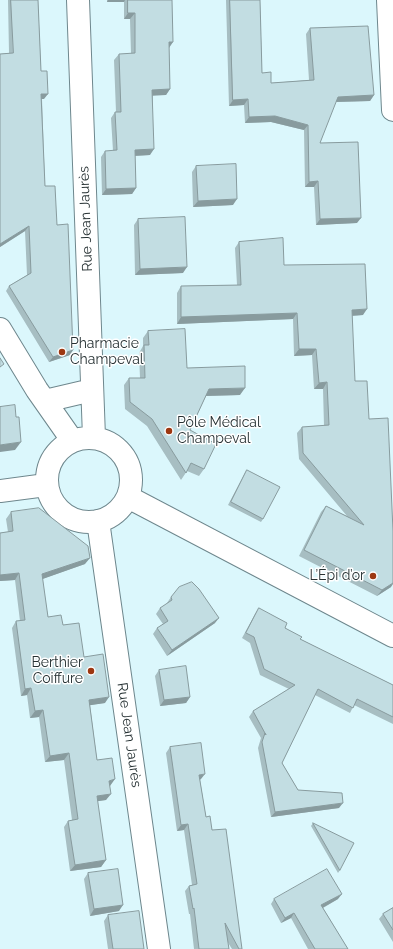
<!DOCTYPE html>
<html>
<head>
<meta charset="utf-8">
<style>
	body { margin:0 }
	canvas { display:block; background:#dbf7fc }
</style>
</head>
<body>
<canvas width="393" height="949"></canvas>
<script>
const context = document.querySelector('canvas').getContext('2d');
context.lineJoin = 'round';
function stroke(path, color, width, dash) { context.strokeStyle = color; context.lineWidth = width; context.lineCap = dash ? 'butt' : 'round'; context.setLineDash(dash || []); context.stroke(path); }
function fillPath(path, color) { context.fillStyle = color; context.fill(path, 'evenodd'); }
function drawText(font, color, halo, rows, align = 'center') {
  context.font = font + ' Raleway,sans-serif'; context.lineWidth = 3; context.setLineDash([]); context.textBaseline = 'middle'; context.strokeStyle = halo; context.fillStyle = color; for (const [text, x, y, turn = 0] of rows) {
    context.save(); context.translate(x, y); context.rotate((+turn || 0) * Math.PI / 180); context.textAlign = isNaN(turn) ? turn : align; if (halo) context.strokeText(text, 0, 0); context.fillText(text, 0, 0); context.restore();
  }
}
const minor = new Path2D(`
	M78,0L94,437
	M388,0L393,110
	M0,329L37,390L72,440
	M45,401L92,390
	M47 480a42 42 0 1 1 84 0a42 42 0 1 1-84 0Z
	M0,491L46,485
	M128,497L393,636
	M98,521L159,949`);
const wall = new Path2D(`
	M8,0H38L41,71L44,99H42L45,186L57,225L70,355L49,362L6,291L9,286L27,275L25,231L0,247V54L9,53Z
	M107,0H172L169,48L170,89L166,95H153L150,155L135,156L136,188L132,194L102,195L101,157L105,151H113L111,118L115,112H116L114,60L119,54H131L130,19H124V2H107Z
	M226,0H260L262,73L271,83L309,80L306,34L310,28L374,95L370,101L335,102L320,143L357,223L316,225L314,187H305L304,130L271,122L245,123L244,105L229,106Z
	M196,166L233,205L193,207L192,172Z
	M138,219L183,273L135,275L134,225Z
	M239,242L284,265L363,315L352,316L355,381L369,419L391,587L377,596L299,556L321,512L326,506L347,516L299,459L297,433L302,427L324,426L323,389H314L312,355L294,356L293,319L177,324V293L181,286L237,285L235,248Z
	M148,331L187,368L240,395L206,396L190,430L204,469L199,476L187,471L181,480L147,426L125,409L124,385L129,378H140L139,353L143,346V338Z
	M247,470L263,519L261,522L228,505L245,473Z
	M11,512L85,564L42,579L48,617L63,625L84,657L105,703L90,705L97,760L110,786L106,800L97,801L106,860L101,867L70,871L64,827L68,821L72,820L64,760L45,762L39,717L30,718L27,695L21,696L12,628L16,621H20L15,580L0,581V533L8,532L6,519Z
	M171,597L215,623L167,656L153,634L157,628L163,624L156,614L160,608L167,604V603Z
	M259,608L300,639L393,685V724L354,705L350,713L315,695L282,763L298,790L339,808L271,817L258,748L261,738L249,717L253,711L289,689L260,675L250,643L242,638L255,614Z
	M159,670L190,697L186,703L160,706L155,676Z
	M170,747L201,779L200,780L206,817L212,830L242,949H232L227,941L229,949H194L190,914H189L185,891L189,886L192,885L184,830L177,831L166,753Z
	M313,823L340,870L338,873L311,826Z
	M88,873L119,911L90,916L84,879Z
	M274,899H338L323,908L348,949H308L291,918L281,923L271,904Z
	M393,908V942L379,919L383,914Z
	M108,915L144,949H108L104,921Z`);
const shadedWall = new Path2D(`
	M108,0H125L124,2H107Z
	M128,13H135L130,19H124Z
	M169,42H173L169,48H165Z
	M170,89L166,95L148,96L152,90Z
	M41,94H48L44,99H38Z
	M374,95L370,101L334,102L338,97Z
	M248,99L244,105L229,106L233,100Z
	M275,116L308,125L304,130L271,122L245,123L249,117Z
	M154,149L150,155L131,156L135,150Z
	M318,181L314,187H305L309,182Z
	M136,188L132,194L102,195L106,189Z
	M237,199L233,205L193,207L198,201Z
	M361,218L357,223L316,225L320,219Z
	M29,226L25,231L0,247V244Z
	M187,267L183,273L135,275L140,269Z
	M367,309L363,315L347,316L352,310Z
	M297,313L293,319L177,324L181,317Z
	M299,349H316L312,355L294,356Z
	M73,350L70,355L49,362L53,357Z
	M327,382L323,389H314L319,383Z
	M245,388L240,395L204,396L209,389Z
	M21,442L15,450L0,452V445Z
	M90,558L85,564L37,581L42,574Z
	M19,573L15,580L0,581V575Z
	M393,583V584L391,587L377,596L382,590Z
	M219,618L215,623L167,656L172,650Z
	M31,688L27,695L21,696L25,689Z
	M109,697L105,703L85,706L89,700Z
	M190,697L186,703L160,706L164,700Z
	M43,710L39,717L30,718L35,711Z
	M69,753L64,760L45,762L50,756Z
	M205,774L201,779L195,780L199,775Z
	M115,779L110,786L105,787L109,781Z
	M111,794L106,800L92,802L97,796Z
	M343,803L339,808L271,817L275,812Z
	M188,824L184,830L177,831L181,825Z
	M106,860L101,867L70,871L75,865Z
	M342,894L338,899L317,911L321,905Z
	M123,905L119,911L90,916L94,909Z
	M294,913L291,918L281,923L285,918Z`);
const building = new Path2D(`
	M11,0H38L41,71H47L48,94H41L45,186H55L57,225L68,224L73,350L53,357L9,286L31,273L29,226L0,244V54L13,53Z
	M128,0H172L173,42H169L170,89L152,90L154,149L135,150L136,188L106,189L105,151L117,150L115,112H121L119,54L135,53V13H128Z
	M230,0H260L262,73L271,72V83L314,80L310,28L368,26L374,95L338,97L320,143L358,142L361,218L320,219L318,181L309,182L308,125L275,116L249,117L248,99L233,100Z
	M236,164L237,199L198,201L196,166Z
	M185,217L187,267L140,269L138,219Z
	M283,238L284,265L365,264L367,309L352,310L355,381H367L369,419L388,418L393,531V583L382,590L304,550L326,506L364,525L303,453L302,427L329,425L327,382L319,383L316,349H299L297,313L181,317V286L241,285L239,242Z
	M185,329L187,368L245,366V388L209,389L190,430L216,444L204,469L191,463L186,473L152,419L130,402L129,378H145L144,345H149L148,331Z
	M0,358L4,364L0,367Z
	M15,405L16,417H19L21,442L0,445V407Z
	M247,470L280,487L263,519L231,502Z
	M39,508L88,546L90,558L42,574L48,617L61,615L63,625L79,623L84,657L103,654L109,697L89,700L97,760L112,758L115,779L109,781L111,794L97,796L106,860L75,865L68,821L78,819L69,753L50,756L43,710L35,711L31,688L25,689L16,621L25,620L19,573L0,575V533L13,531L11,512Z
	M192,582L199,589L219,618L172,650L157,628L168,621L160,608L172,600L171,597L179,587Z
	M259,608L287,623L285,628L302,637L300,639L393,685V717L357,699L353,708L318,689L282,763L298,790L342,793L343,803L275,812L262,742L265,733L266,735L253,711L295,685L264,669L254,637L246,633Z
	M186,666L190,697L164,700L159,670Z
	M201,743L205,774L199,775L206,817L210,816L212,830L226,829L242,949H239L225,923L229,949H199L194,908L193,909L189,886L197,884L188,824L181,825L170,747Z
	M313,823L354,843L340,870Z
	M118,869L123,905L94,909L88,873Z
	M327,869L342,894L321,905L348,949H315L294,913L285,918L274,899Z
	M393,908V930L383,914Z
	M139,911L144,949H113L108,915Z`);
const markers = [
	[62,352,4,"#9d3711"],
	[169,431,4,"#9d3711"],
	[373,576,4,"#9d3711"],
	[91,671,4,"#9d3711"]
];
const streetNames = [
	["Rue Jean Jaurès",86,219,-92],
	["Rue Jean Jaurès",129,735,82]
];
const poiNames = [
	["Pharmacie",70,344],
	["Champeval",70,360],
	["Pôle Médical",177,423],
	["Champeval",177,439],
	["L’Épi d’or",365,576,"right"],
	["Berthier",83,663,"right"],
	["Coiffure",83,679,"right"]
];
stroke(minor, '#6e878d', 24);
stroke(minor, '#fff', 22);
fillPath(wall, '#a7bec2');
fillPath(shadedWall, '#889b9e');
fillPath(building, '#c2dde2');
stroke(building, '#889b9e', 1);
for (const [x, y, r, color] of markers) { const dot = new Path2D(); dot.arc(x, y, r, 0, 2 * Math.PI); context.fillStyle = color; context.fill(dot); stroke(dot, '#fff', 1.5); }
drawText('14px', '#263133', '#fff', streetNames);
drawText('14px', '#263133', '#fff', poiNames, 'left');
</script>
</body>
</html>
